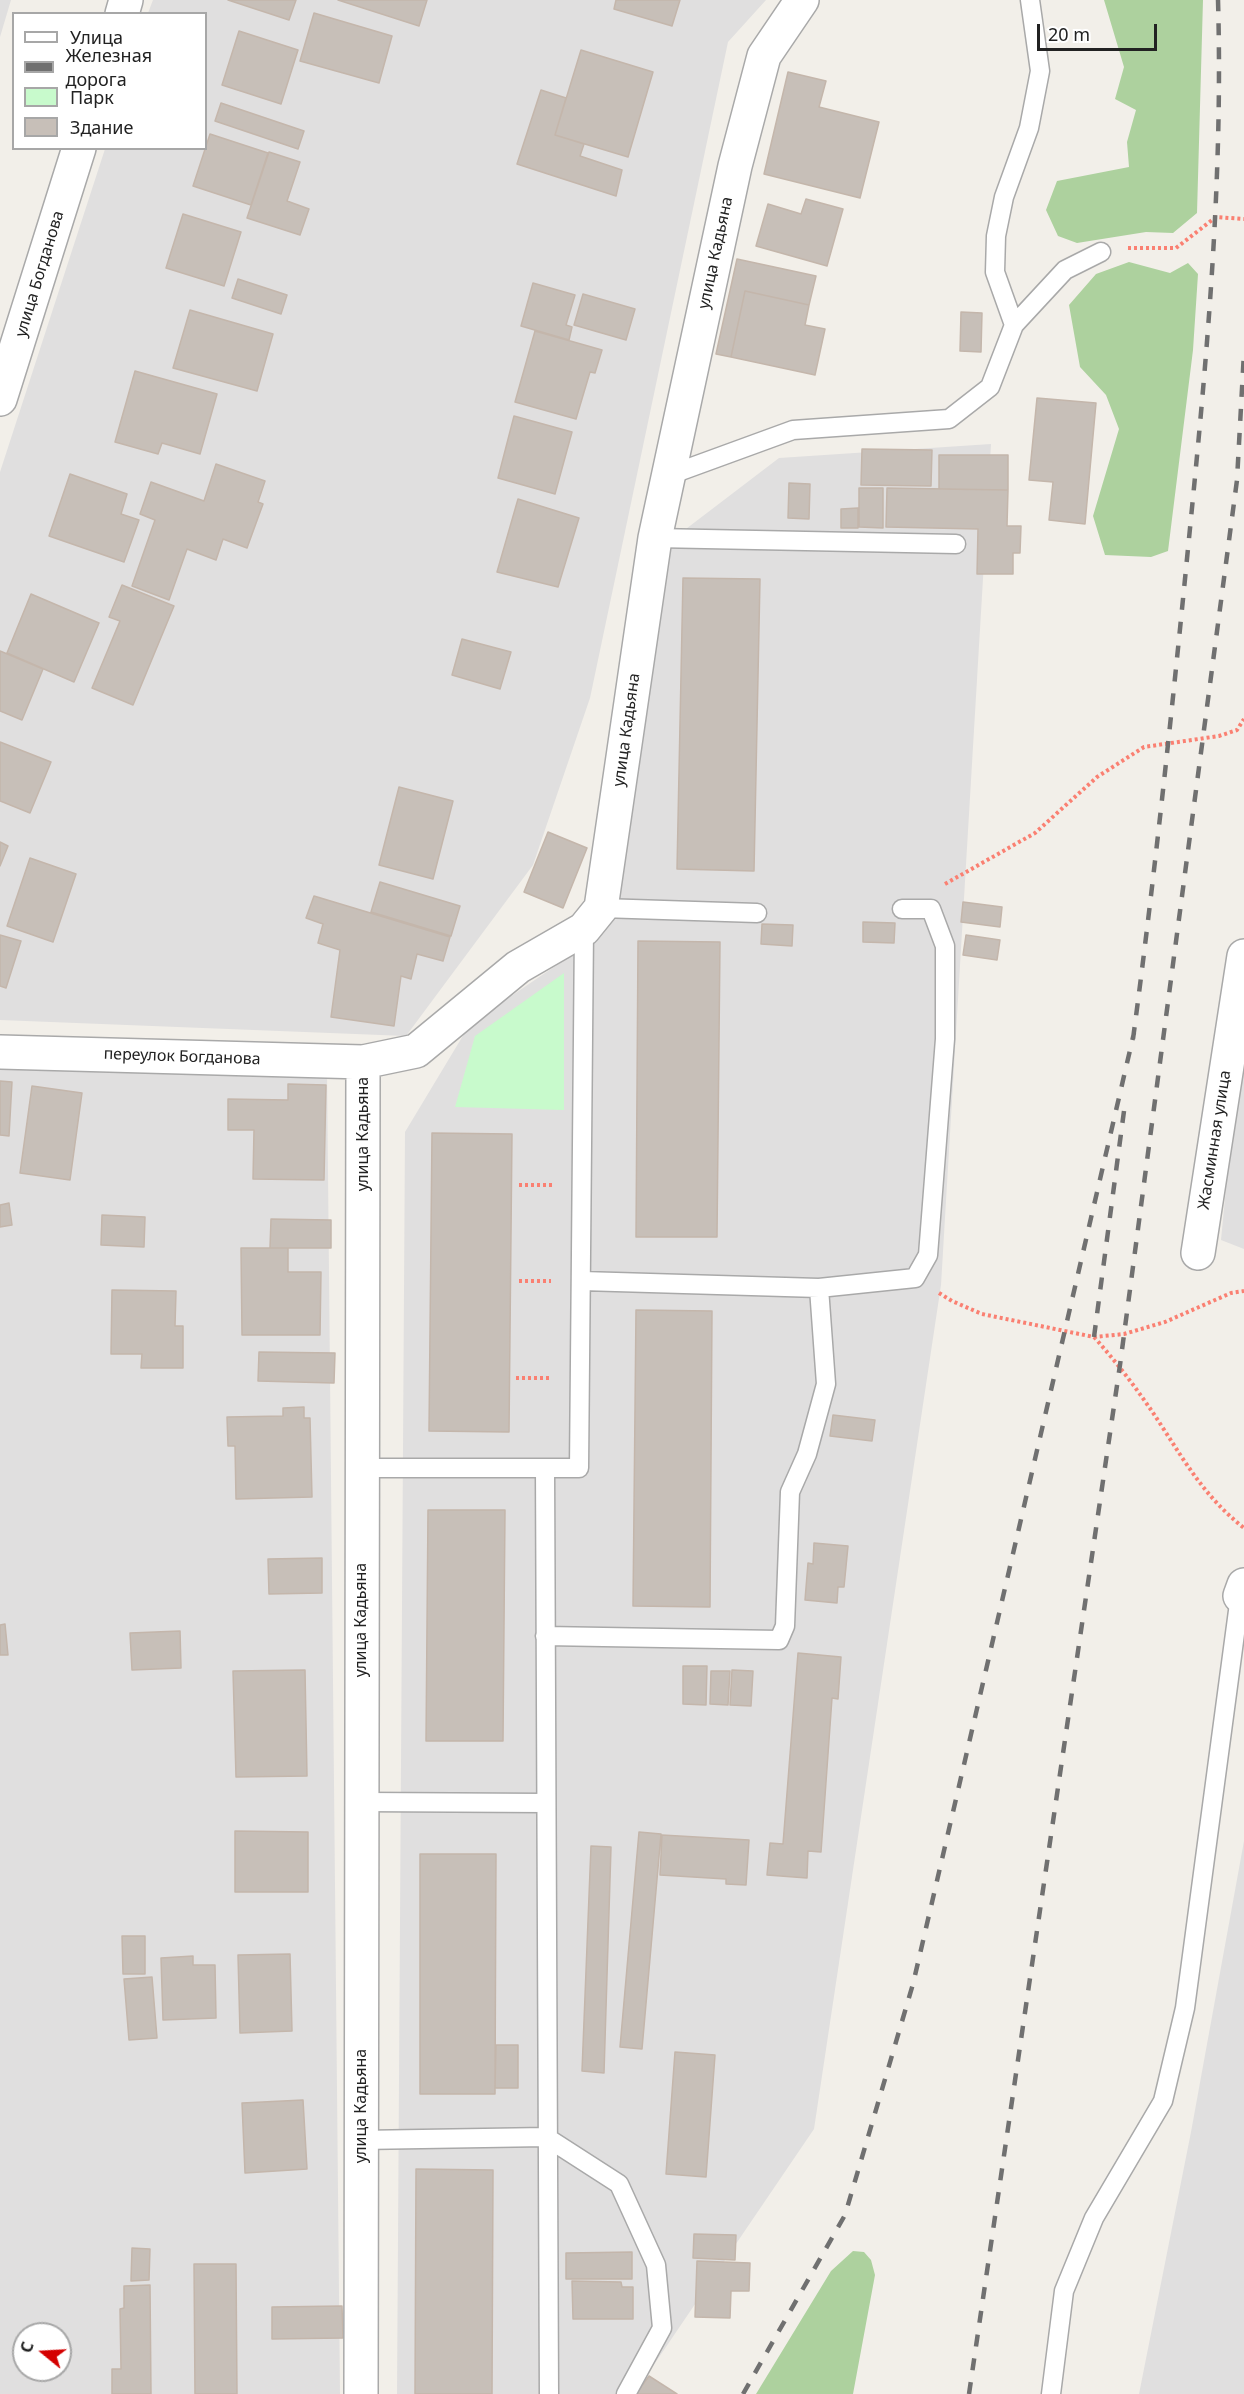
<!DOCTYPE html>
<html>
<head>
<meta charset="utf-8">
<style>
	body { margin:0 }
	#map { position:relative; width:1244px; height:2394px; overflow:hidden; background:#f2efe9; font-family:"Noto Sans",sans-serif }
	canvas { display:block }
	.legend { position:absolute; left:12px; top:12px; width:195px; height:138px; box-sizing:border-box; background:#fff; border:2px solid #a7a7a7; margin:0; padding:8px 10px; list-style:none; font-size:18px; color:#222 }
	.legend li { display:flex; align-items:center; gap:12px; height:30px }
	.legend b { width:30px; border:2px solid #a7a7a7 }
	.north { position:absolute; left:12px; top:2322px; width:60px; height:60px; box-sizing:border-box; background:#fff; border:2px solid #a7a7a7; border-radius:50%; rotate:288deg; font-size:16px; font-weight:700; line-height:24px; text-align:center; color:#222 }
	.north::after { content:''; display:block; margin:auto; width:21px; height:27px; background:#d40000; clip-path:polygon(50% 0,100% 100%,50% 72%,0 100%) }
	.scale { position:absolute; left:1037px; top:24px; width:120px; height:27px; box-sizing:border-box; border:3px solid #222; border-top:0; padding-left:8px; font-size:18px; line-height:21px; white-space:nowrap; color:#222; -webkit-text-stroke:4px #fff; paint-order:stroke }
</style>
</head>
<body>
<div id="map">
<canvas width="1244" height="2394"></canvas>
<ul class="legend">
<li><b style="height:8px;background:#fff"></b>Улица</li>
<li><b style="height:8px;background:#707070"></b>Железная дорога</li>
<li><b style="height:16px;background:#c8facc"></b>Парк</li>
<li><b style="height:16px;background:#c7bfb8"></b>Здание</li>
</ul>
<div class="north">С</div>
<div class="scale">20 m</div>
</div>
<script>
const context = document.querySelector('canvas').getContext('2d');
context.lineJoin = 'round';
function fillPath(path, color) { context.fillStyle = color; context.fill(path, 'evenodd'); }
function stroke(path, color, width, dash) { context.strokeStyle = color; context.lineWidth = width; context.lineCap = dash ? 'butt' : 'round'; context.setLineDash(dash || []); context.stroke(path); }
function drawText(font, color, halo, rows, align = 'center') {
  context.font = font + ' "Noto Sans",sans-serif'; context.lineWidth = 4.5; context.setLineDash([]); context.textBaseline = 'middle'; context.strokeStyle = halo; context.fillStyle = color; for (const [text, x, y, turn = 0] of rows) {
    context.save(); context.translate(x, y); context.rotate((+turn || 0) * Math.PI / 180); context.textAlign = isNaN(turn) ? turn : align; if (halo) context.strokeText(text, 0, 0); context.fillText(text, 0, 0); context.restore();
  }
}
const residential = new Path2D(`
	M0,0H11L0,37Z
	M153,0H766L728,42L590,698L533,865L406,1036L0,1020V472L105,149L206,148V14L148,13Z
	M991,444L941,1285L814,2129L634,2394H397L405,1132L470,1024L604,933L661,548L779,458Z
	M1244,1037V1249L1221,1240L1236,1084Z
	M0,1064L327,1070L340,2394H0ZM24,2334H60V2370H24Z
	M1244,1841V2394H1139L1191,2132Z`);
const forest = new Path2D(`
	M1104,0H1203L1197,213L1173,233L1146,232L1077,243L1058,236L1046,210L1057,181L1129,167L1127,142L1136,110L1115,99L1124,67Z
	M1129,262L1170,273L1188,263L1198,274L1193,350L1168,551L1151,557L1105,555L1093,516L1119,429L1106,395L1080,367L1069,305L1096,274Z
	M853,2251L864,2252L871,2260L875,2275L853,2394H756L831,2271Z`);
const park = new Path2D(`
	M564,973V1110L455,1107L475,1036Z`);
const building = new Path2D(`
	M228,0H296L289,20Z
	M338,0H427L419,26Z
	M616,0H680L672,26L614,9Z
	M314,13L392,36L379,83L300,61Z
	M239,31L298,50L281,104L222,85Z
	M581,50L653,72L628,157L555,135Z
	M788,72L826,81L819,107L879,122L860,198L764,174Z
	M541,90L566,98L555,135L584,144L580,156L622,170L616,196L517,164Z
	M221,103L304,131L298,149L215,121Z
	M210,134L268,153L251,205L193,186Z
	M269,152L300,162L287,201L309,209L300,235L247,218Z
	M806,199L843,209L827,266L756,246L768,204L801,214Z
	M183,214L241,232L224,286L166,268Z
	M737,259L816,276L809,305L745,291L731,357L716,354Z
	M238,279L287,295L281,314L232,298Z
	M533,283L575,295L566,325L572,327L569,340L521,326Z
	M745,291L809,305L805,325L825,329L815,375L731,357Z
	M583,294L635,309L626,340L574,325Z
	M190,310L273,334L257,391L173,368Z
	M961,312L982,313L981,352L960,351Z
	M535,331L602,350L595,373L590,372L576,419L515,402Z
	M135,371L217,394L200,454L162,443L158,454L115,442Z
	M1037,398L1096,403L1085,524L1049,520L1053,482L1029,480Z
	M514,416L572,432L555,494L498,478Z
	M862,449L932,450L931,486L861,485Z
	M939,455H1008V490L939,489Z
	M216,464L265,481L258,502L263,504L247,548L223,539L216,560L187,549L169,600L132,586L155,520L140,514L151,482L204,501Z
	M70,474L127,494L121,514L139,520L124,562L49,536Z
	M789,483L810,484L809,519L788,518Z
	M859,488H883V528L859,527Z
	M887,488L1008,490L1007,526H1021L1020,553H1013V574H977L978,529L886,527Z
	M518,499L579,518L558,587L497,572Z
	M858,508V528H841V509Z
	M683,578L760,579L754,871L677,869Z
	M122,585L174,606L133,705L92,688L120,621L109,617Z
	M31,594L99,623L74,682L7,653Z
	M462,639L511,652L500,689L452,675Z
	M0,651L43,669L22,720L0,711Z
	M0,742L51,762L30,813L0,801Z
	M399,787L453,801L433,879L379,865Z
	M548,832L587,848L563,908L524,892Z
	M0,842L8,846L0,866Z
	M30,858L76,874L53,942L7,926Z
	M380,882L460,906L451,936L371,912Z
	M314,896L450,937L443,961L417,954L411,979L401,976L394,1026L331,1017L340,950L318,943L323,924L306,918Z
	M963,902L1002,907L1000,927L961,922Z
	M863,922L895,923L894,943L863,942Z
	M762,924L793,925L792,946L761,944Z
	M0,935L21,941L6,988L0,986Z
	M966,935L1000,940L997,960L963,955Z
	M638,941L720,942L717,1237H636Z
	M0,1081L12,1082L9,1136L0,1135Z
	M288,1084L326,1085L324,1180L253,1179L254,1130H228V1099L288,1100Z
	M32,1086L82,1093L70,1180L20,1173Z
	M432,1133L512,1134L509,1432L429,1431Z
	M9,1203L12,1225L0,1227V1205Z
	M102,1215L145,1217L144,1247L101,1245Z
	M271,1219L331,1220V1248H270Z
	M241,1248H288V1272H321L320,1335H242Z
	M112,1290L176,1291L175,1326H183V1368H141L142,1354H111Z
	M636,1310L712,1311L710,1607L633,1606Z
	M259,1352L335,1353L334,1383L258,1381Z
	M304,1407V1418H310L312,1497L236,1499L235,1446H228L227,1417L283,1416V1408Z
	M833,1415L875,1420L872,1441L830,1436Z
	M428,1510H505L503,1741H426Z
	M814,1543L848,1546L844,1587H838L837,1603L805,1600L808,1563L813,1564Z
	M322,1558V1593L269,1594L268,1559Z
	M5,1624L8,1655H0V1625Z
	M180,1631L181,1668L132,1670L130,1633Z
	M798,1653L841,1657L838,1699L832,1698L821,1852L808,1851L807,1878L767,1875L770,1843L783,1844Z
	M683,1666H707L706,1705L683,1704Z
	M305,1670L307,1776L236,1777L233,1671Z
	M732,1670L753,1671L751,1706L730,1705Z
	M711,1671H730L728,1705L710,1704Z
	M235,1831L308,1832V1892H235Z
	M639,1832L661,1834L642,2049L620,2047Z
	M662,1835L749,1840L746,1885L726,1884V1879L660,1875Z
	M591,1846L611,1847L604,2073L582,2071Z
	M420,1854H496L495,2094H420Z
	M122,1936H145V1974H123Z
	M290,1954L292,2031L240,2033L238,1955Z
	M193,1956V1965H215L216,2018L163,2020L161,1958Z
	M152,1977L157,2038L129,2040L124,1979Z
	M496,2045H518V2088H495Z
	M675,2052L715,2055L706,2177L666,2174Z
	M303,2100L307,2169L245,2173L242,2103Z
	M416,2169L493,2170L492,2394H415Z
	M694,2234L736,2235L735,2260L693,2258Z
	M132,2248L150,2249L149,2280L131,2281Z
	M632,2252V2279H566V2253Z
	M697,2261L750,2263L749,2291H731L730,2318L695,2317Z
	M194,2264H236L237,2394H195Z
	M572,2281L621,2282L622,2287H633V2319H573Z
	M150,2285L151,2394H112V2369H121L120,2309L124,2308V2286Z
	M342,2306L343,2338L272,2339V2307Z
	M649,2376L677,2394H636Z`);
const path = new Path2D(`
	M1128,248H1176L1216,217L1244,219
	M945,884L1035,833L1097,777L1144,747L1219,736L1237,730L1244,719
	M519,1185H554
	M519,1281H551
	M939,1293L952,1301L982,1314L1094,1337L1124,1334L1165,1322L1231,1293L1244,1291
	M1094,1337C1119,1365 1141,1394 1161,1425C1187,1465 1206,1498 1244,1528
	M516,1378H551`);
const lane = new Path2D(`
	M1014,325L995,272L996,236L1004,197L1029,128L1040,71L1030,0
	M667,476L793,430L949,419L990,387L1014,325L1065,270L1101,252
	M655,538L956,544
	M601,908L757,913
	M582,1281L819,1288L915,1278L928,1255L945,1039V946L931,909H902
	M362,1468H545
	M545,1636L779,1640L785,1626L790,1492L807,1454L826,1384L819,1288
	M361,1802L545,1803
	M360,2140L546,2137L619,2184L656,2265L662,2328L626,2394
	M549,2394L545,1468H579L584,929
	M1051,2394L1064,2291L1094,2218L1163,2101L1185,2008L1240,1596`);
const street = new Path2D(`
	M122,14L126,0
	M0,399L79,148
	M0,1052L363,1062L416,1051L518,967L584,929L601,908L655,538L735,166L764,56L802,0
	M1198,1253L1244,956
	M1240,1596L1244,1585
	M361,2394L363,1062`);
const rail = new Path2D(`
	M1133,1039C1156,866 1174,692 1191,518C1208,346 1223,173 1218,0
	M1094,1337L1124,1111
	M743,2394L845,2215L913,1984L1134,1033
	M969,2394L1120,1365L1237,480L1244,352`);
const streetNames = [
	["улица Кадьяна",716,253,-78],
	["улица Богданова",40,274,-73],
	["улица Кадьяна",627,730,-82],
	["переулок Богданова",182,1057,2],
	["улица Кадьяна",363,1134,-90],
	["Жасминная улица",1215,1140,-81],
	["улица Кадьяна",361,1620,-90],
	["улица Кадьяна",361,2106,-90]
];
fillPath(residential, '#e0dfdf');
fillPath(forest, '#add19e');
fillPath(park, '#c8facc');
fillPath(building, '#c7bfb8');
stroke(building, '#c4b6ab', 1.5);
stroke(lane, '#a9a9a9', 21);
stroke(street, '#a9a9a9', 36);
stroke(path, '#fa8072', 4, [3, 3]);
stroke(lane, '#fff', 18);
stroke(street, '#fff', 33);
stroke(rail, '#707070', 4.5, [12, 12]);
drawText('16px', '#222', '#fff', streetNames);
</script>
</body>
</html>
